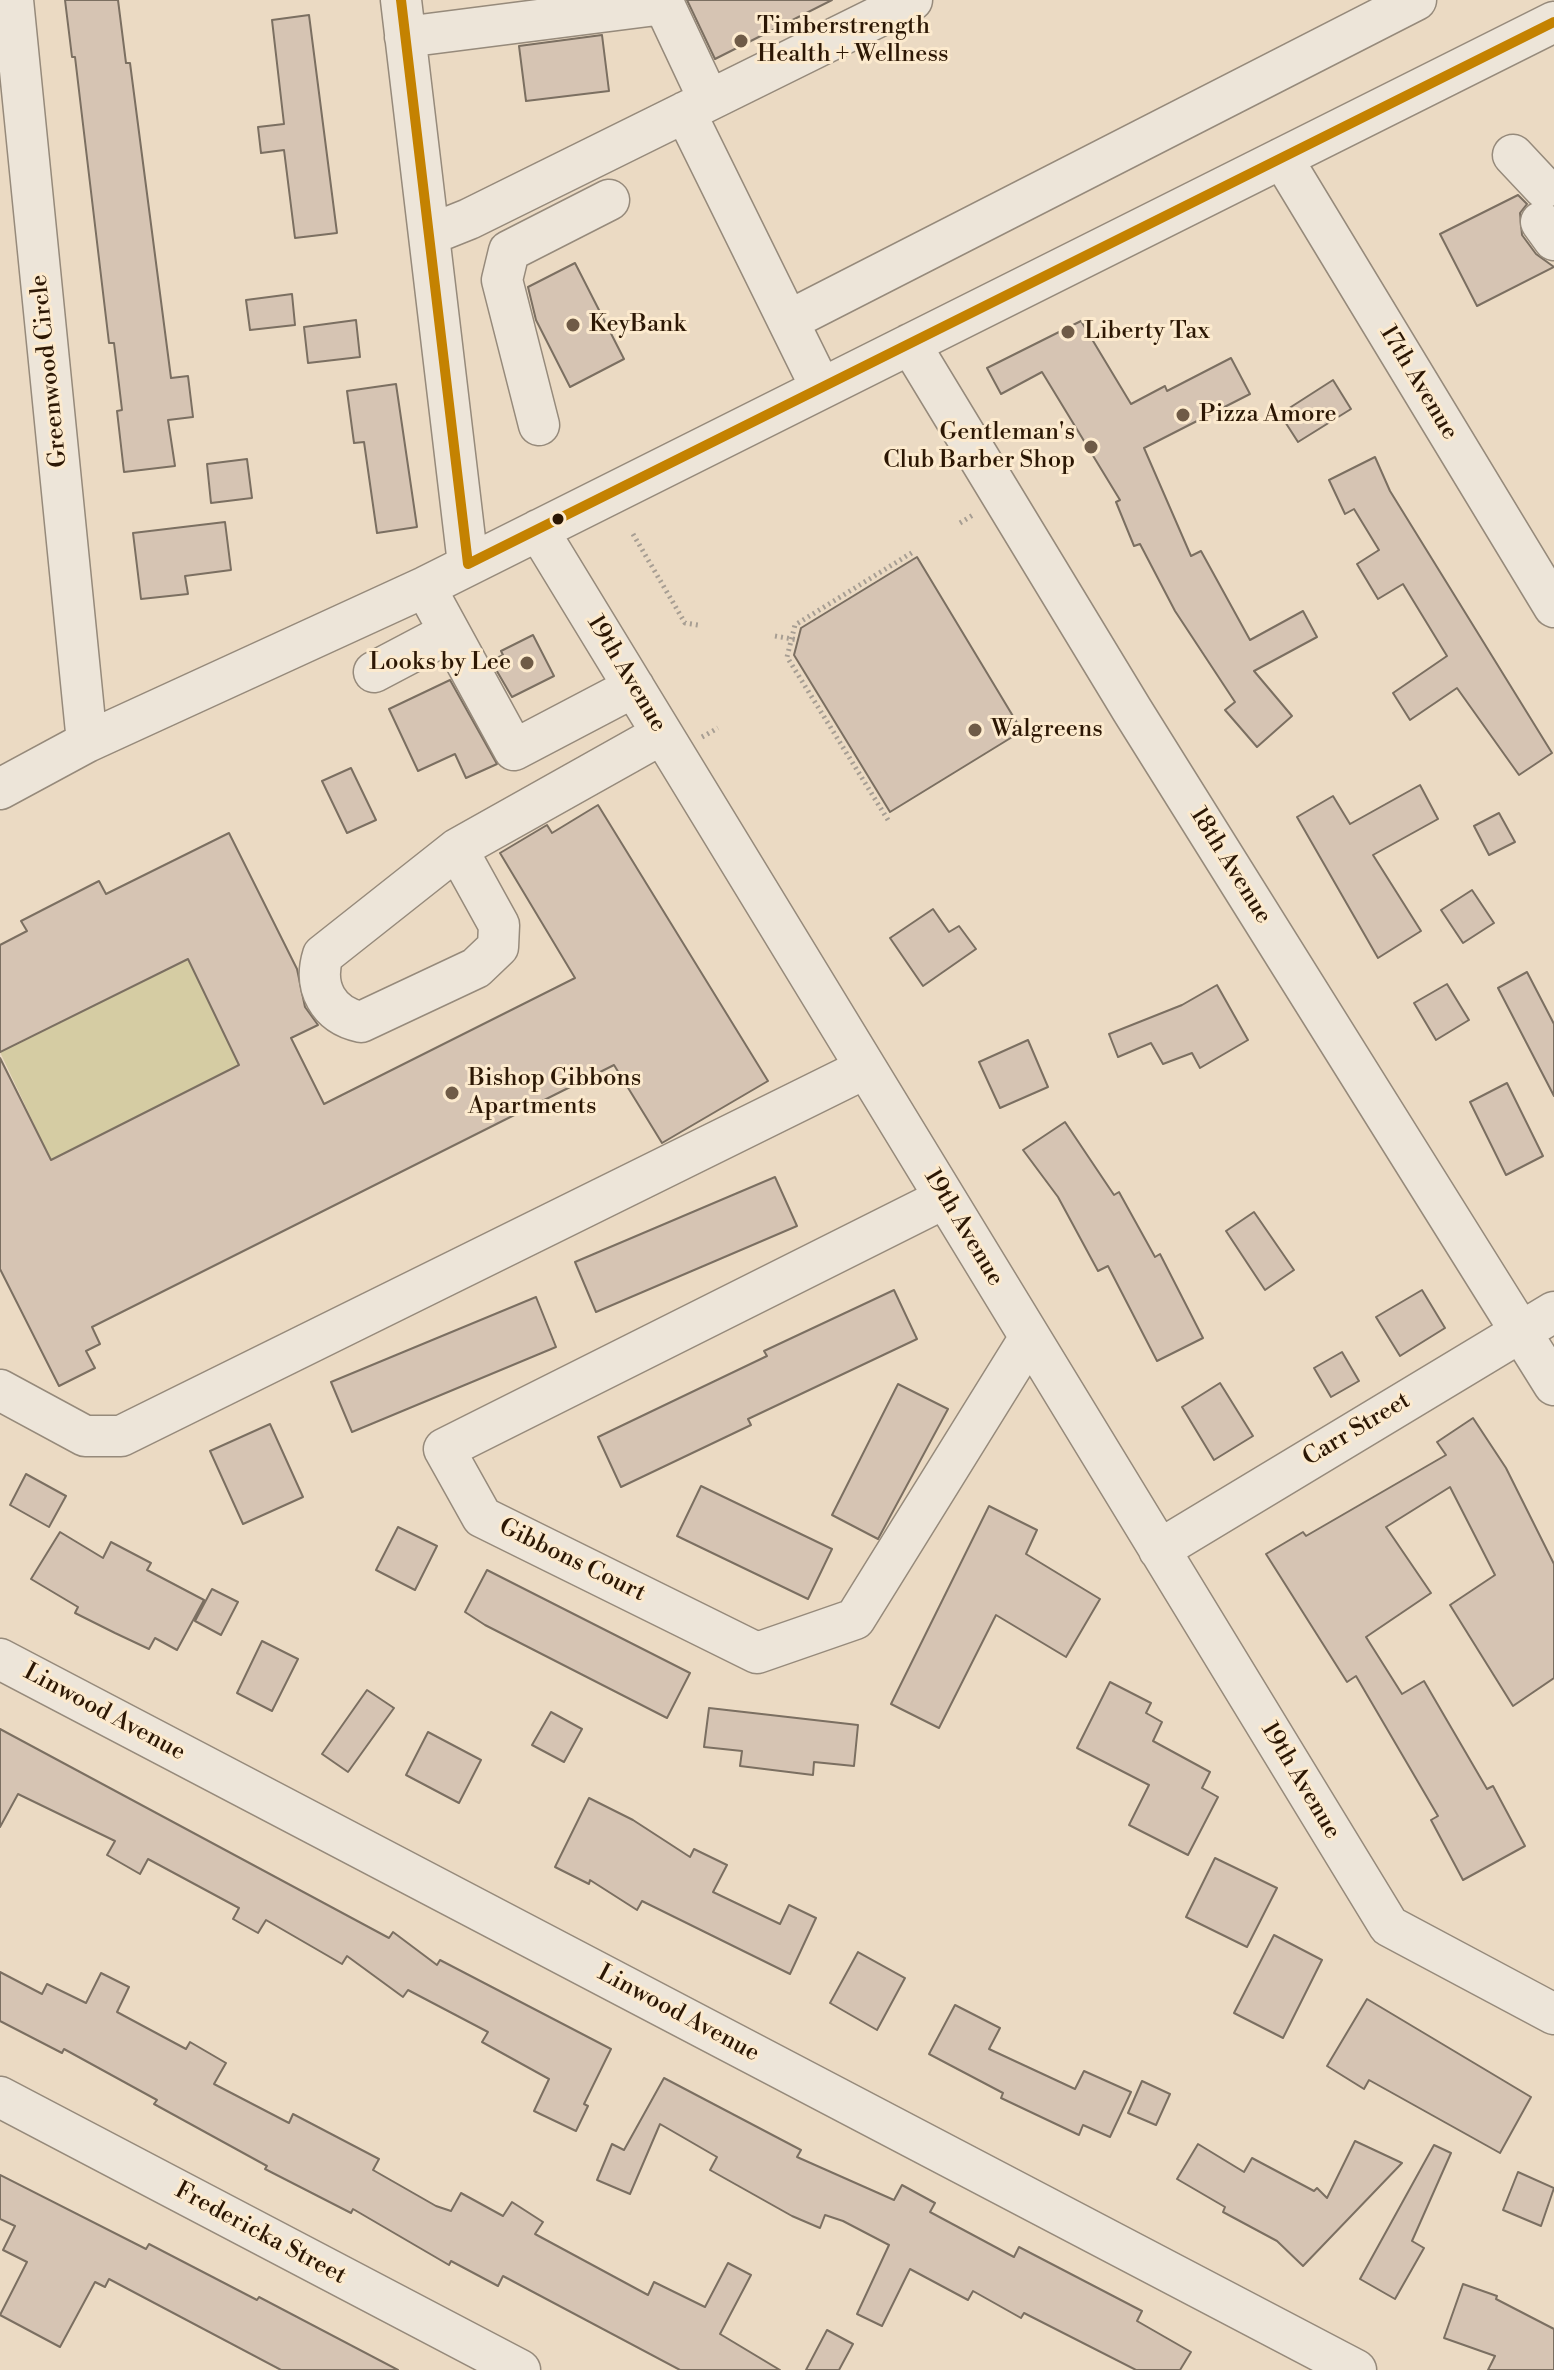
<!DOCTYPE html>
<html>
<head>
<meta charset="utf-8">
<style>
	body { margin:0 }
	canvas { display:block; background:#ebdac3 }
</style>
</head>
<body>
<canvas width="1554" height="2370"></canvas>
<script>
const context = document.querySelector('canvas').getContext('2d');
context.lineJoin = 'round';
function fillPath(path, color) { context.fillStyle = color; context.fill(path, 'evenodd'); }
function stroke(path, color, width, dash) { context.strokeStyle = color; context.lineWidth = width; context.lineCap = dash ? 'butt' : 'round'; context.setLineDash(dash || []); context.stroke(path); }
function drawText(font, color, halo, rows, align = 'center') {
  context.font = font + ' "Libre Bodoni",serif'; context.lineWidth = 6; context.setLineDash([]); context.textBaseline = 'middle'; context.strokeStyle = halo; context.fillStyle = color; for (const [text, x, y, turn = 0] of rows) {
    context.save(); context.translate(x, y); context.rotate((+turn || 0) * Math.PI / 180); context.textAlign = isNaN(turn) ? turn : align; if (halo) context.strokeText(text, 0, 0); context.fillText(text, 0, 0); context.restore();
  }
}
const green = new Path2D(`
	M188,959L239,1065L51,1160L0,1052Z`);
const building = new Path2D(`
	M65,0H118L126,63H130L171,378L188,376L193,417L168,420L175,466L124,472L117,411L122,410L114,343H109L75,57H72Z
	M687,0H832L715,59Z
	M309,15L337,233L295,238L284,150L261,153L258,127L284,124L272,20Z
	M602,35L609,91L526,101L519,46Z
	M1518,195L1527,204L1520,213L1522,235L1536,254L1554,267L1477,306L1440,234Z
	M575,263L624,359L570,387L536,320L528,287Z
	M292,294L295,325L250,330L246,300Z
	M356,320L360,357L308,363L304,327Z
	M1081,321L1131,404L1165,386L1167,391L1231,358L1250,394L1144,448L1191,556L1201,551L1250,640L1303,611L1317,637L1254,671L1292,716L1257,747L1225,710L1235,702L1175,611L1140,544L1134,546L1116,502L1120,500L1042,372L1001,394L987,368Z
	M1333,380L1351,409L1298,442L1280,414Z
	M396,384L417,527L377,533L364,442L354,443L347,391Z
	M1375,457L1390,491L1552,753L1519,775L1457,688L1410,720L1393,693L1447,656L1403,584L1378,599L1357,564L1379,550L1354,509L1345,514L1329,480Z
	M247,459L252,498L211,503L207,464Z
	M225,522L231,570L185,576L188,594L141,599L133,533Z
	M917,557L1022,731L890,812L794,655L801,628Z
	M533,635L554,676L512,697L491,661L503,655L501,651Z
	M450,680L497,764L466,778L455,754L418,771L389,709Z
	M351,768L376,820L347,833L322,781Z
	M1420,785L1438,819L1373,855L1421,931L1378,958L1297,817L1333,796L1350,824Z
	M598,805L768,1081L662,1143L614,1065L92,1327L100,1344L86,1351L95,1368L59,1386L0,1269V1058L51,1160L239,1065L188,959L0,1052V945L27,931L21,921L99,881L106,894L229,833L297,969L305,1007L318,1025L291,1038L324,1104L575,978L500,853L547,825L552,833Z
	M1499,813L1515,842L1489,855L1474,826Z
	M1472,890L1494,923L1463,943L1441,910Z
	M933,909L949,932L959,926L976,949L923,986L890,938Z
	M1527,972L1554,1024V1096L1498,988Z
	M1447,984L1469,1020L1436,1040L1414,1003Z
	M1217,985L1248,1040L1200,1068L1192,1053L1163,1064L1151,1043L1118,1057L1109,1034L1182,1005Z
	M1028,1040L1048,1087L1000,1108L979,1062Z
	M1507,1083L1543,1156L1506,1175L1470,1102Z
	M1065,1122L1114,1195L1119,1192L1155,1257L1160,1254L1203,1338L1157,1361L1108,1266L1098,1271L1058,1197L1023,1150Z
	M775,1177L797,1226L596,1312L575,1262Z
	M1254,1212L1294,1270L1265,1290L1226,1231Z
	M894,1290L917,1339L748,1419L751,1425L621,1487L598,1437L767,1356L764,1351Z
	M1422,1290L1445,1328L1400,1356L1376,1317Z
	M536,1297L556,1347L352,1432L331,1382Z
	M1342,1352L1359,1381L1331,1397L1314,1368Z
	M1220,1383L1253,1436L1214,1460L1182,1407Z
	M898,1384L948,1409L878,1539L832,1515Z
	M1473,1418L1506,1468L1554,1564V1678L1513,1706L1450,1605L1495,1575L1450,1487L1386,1527L1431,1593L1366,1637L1402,1694L1424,1681L1487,1789L1493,1786L1525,1846L1463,1880L1431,1820L1438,1816L1356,1676L1347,1682L1266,1554L1303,1532L1306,1536L1446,1455L1437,1442Z
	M270,1424L303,1497L243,1524L210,1451Z
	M26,1474L66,1496L49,1527L10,1505Z
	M701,1486L832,1549L808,1599L677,1536Z
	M989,1506L1037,1530L1026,1554L1100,1599L1066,1657L996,1615L939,1728L891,1704Z
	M398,1527L437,1546L415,1590L376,1570Z
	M60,1532L103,1558L111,1542L151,1563L147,1570L204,1600L177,1650L155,1638L149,1649L115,1633L75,1613L78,1607L31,1579Z
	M487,1570L690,1673L667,1718L485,1625L465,1612Z
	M212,1589L238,1602L221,1635L195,1621Z
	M262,1641L298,1659L272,1711L237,1693Z
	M1110,1682L1151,1703L1146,1713L1162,1722L1153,1741L1210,1772L1202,1788L1218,1797L1188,1855L1129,1825L1149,1785L1077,1748Z
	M367,1690L394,1708L348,1772L322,1754Z
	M709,1708L858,1725L854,1766L814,1762L813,1775L740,1766L742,1751L704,1747Z
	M551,1712L582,1729L564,1762L532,1745Z
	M0,1729L389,1938L393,1932L437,1965L440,1960L611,2049L584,2104L588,2106L576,2131L534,2111L549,2079L482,2042L488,2032L408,1990L403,1997L347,1956L342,1964L266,1920L258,1933L233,1919L239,1908L148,1859L140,1874L107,1855L115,1841L18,1794L0,1827Z
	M428,1732L481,1760L459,1803L406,1775Z
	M589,1798L633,1820L690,1857L694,1849L727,1865L713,1892L780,1924L789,1905L816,1918L790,1974L642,1901L637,1910L590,1880L589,1884L555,1867Z
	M1215,1858L1277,1888L1247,1947L1186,1917Z
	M1274,1935L1322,1960L1283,2038L1234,2013Z
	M858,1952L905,1978L877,2030L830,2003Z
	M0,1972L42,1994L47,1984L86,2003L101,1973L129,1987L117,2012L186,2049L190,2042L226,2063L214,2084L289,2123L293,2114L379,2159L373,2170L436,2206L451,2211L461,2193L503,2216L512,2202L543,2222L535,2234L648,2295L654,2282L705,2307L728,2263L751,2275L720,2334L780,2370H680L503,2276L498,2286L451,2261L449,2265L353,2209L351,2213L265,2169L267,2166L154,2104L157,2100L64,2049L62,2053L0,2021Z
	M1367,1999L1531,2097L1500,2153L1369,2080L1364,2089L1327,2066Z
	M955,2005L1000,2028L989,2049L1075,2089L1084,2071L1131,2092L1110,2137L1083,2125L1079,2135L1058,2125L1001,2098L1003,2093L929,2054Z
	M664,2078L801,2150L797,2157L894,2200L902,2185L935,2203L930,2212L1014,2257L1019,2247L1142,2311L1137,2321L1191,2352L1180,2370H1136L1024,2313L1021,2318L973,2291L968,2300L910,2269L882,2326L857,2314L889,2245L843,2221L825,2215L820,2228L792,2216L710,2170L717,2157L660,2124L630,2194L597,2180L612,2144L624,2150Z
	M1142,2081L1170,2094L1156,2125L1128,2113Z
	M1355,2141L1402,2163L1303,2266L1277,2241L1223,2212L1225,2207L1177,2179L1198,2144L1244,2172L1252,2158L1314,2191L1317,2188L1327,2198Z
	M1434,2145L1451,2153L1412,2241L1424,2248L1395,2299L1360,2279Z
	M1518,2172L1554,2188L1541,2226L1503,2210Z
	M0,2175L146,2249L149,2244L257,2300L259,2297L398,2370H281L109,2279L105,2287L95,2282L60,2347L0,2315L27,2262L3,2250L15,2226L0,2219Z
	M1463,2284L1497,2296L1496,2299L1554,2329V2370H1488L1495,2356L1444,2338Z
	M827,2330L853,2344L839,2370H806Z`);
const path = new Path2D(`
	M960,523L973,515
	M633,534L685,623L698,625
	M775,636L798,640
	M702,737L718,728
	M888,820L787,657L795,625L913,552`);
const minor = new Path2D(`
	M13,0L87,742
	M401,0L468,564
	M662,0L709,100
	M405,37L664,4
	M685,112L821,388
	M1513,155L1544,188
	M1282,158L1554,607
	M1541,222L1554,240
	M429,235L469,219L912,0
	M788,321L1416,0
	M910,344L1132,710L1554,1385
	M539,425L502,280L509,251L609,200
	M538,530L1389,1926L1554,2014
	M425,587L514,750L634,687
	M374,672L448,633
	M0,789L87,742L425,587L1554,22
	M457,849L499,925L498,947L476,968L361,1022C328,1015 313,987 323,955L457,849L662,734
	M945,1198L444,1449L482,1517L757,1653L855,1619L1030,1337
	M0,1390L85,1436H121L866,1068
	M1159,1550L1554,1312
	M0,1659L1356,2370
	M0,2097L520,2370`);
const bus1 = new Path2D(`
	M401,0L468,564L1554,22`);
const markers = [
	[741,41,8,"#6f5b47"],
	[573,325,8,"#6f5b47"],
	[1068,332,8,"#6f5b47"],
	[1183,415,8,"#6f5b47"],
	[1091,447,8,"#6f5b47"],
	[558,519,7,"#2c1704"],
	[527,663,8,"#6f5b47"],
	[975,730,8,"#6f5b47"],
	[452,1093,8,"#6f5b47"]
];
const poiNames = [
	["Timberstrength",757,27],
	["Health + Wellness",757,55],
	["KeyBank",589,325],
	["Liberty Tax",1084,332],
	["Pizza Amore",1199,415],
	["Gentleman's",1075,433,"right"],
	["Club Barber Shop",1075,461,"right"],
	["Looks by Lee",511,663,"right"],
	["Walgreens",991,730],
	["Bishop Gibbons",468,1079],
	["Apartments",468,1107]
];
const streetNames = [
	["Greenwood Circle",50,371,-96],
	["17th Avenue",1418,383,59],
	["19th Avenue",626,674,59],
	["18th Avenue",1230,866,58],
	["19th Avenue",963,1228,59],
	["Carr Street",1357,1430,-31],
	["Gibbons Court",572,1561,26],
	["Linwood Avenue",104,1713,28],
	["19th Avenue",1300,1781,59],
	["Linwood Avenue",678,2014,28],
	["Fredericka Street",260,2234,28]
];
fillPath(green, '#d5cca3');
fillPath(building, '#d6c4b3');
stroke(building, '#7b6f61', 2);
stroke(minor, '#968a7b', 43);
stroke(path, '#a79e93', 5, [2, 4]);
stroke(minor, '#ede5d9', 40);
stroke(bus1, '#c48201', 10);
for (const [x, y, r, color] of markers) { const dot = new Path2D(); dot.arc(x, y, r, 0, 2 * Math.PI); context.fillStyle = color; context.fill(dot); stroke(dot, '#fceace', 3); }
drawText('24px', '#2c1704', '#fceace', poiNames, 'left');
drawText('24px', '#2c1704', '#fceace', streetNames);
</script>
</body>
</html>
